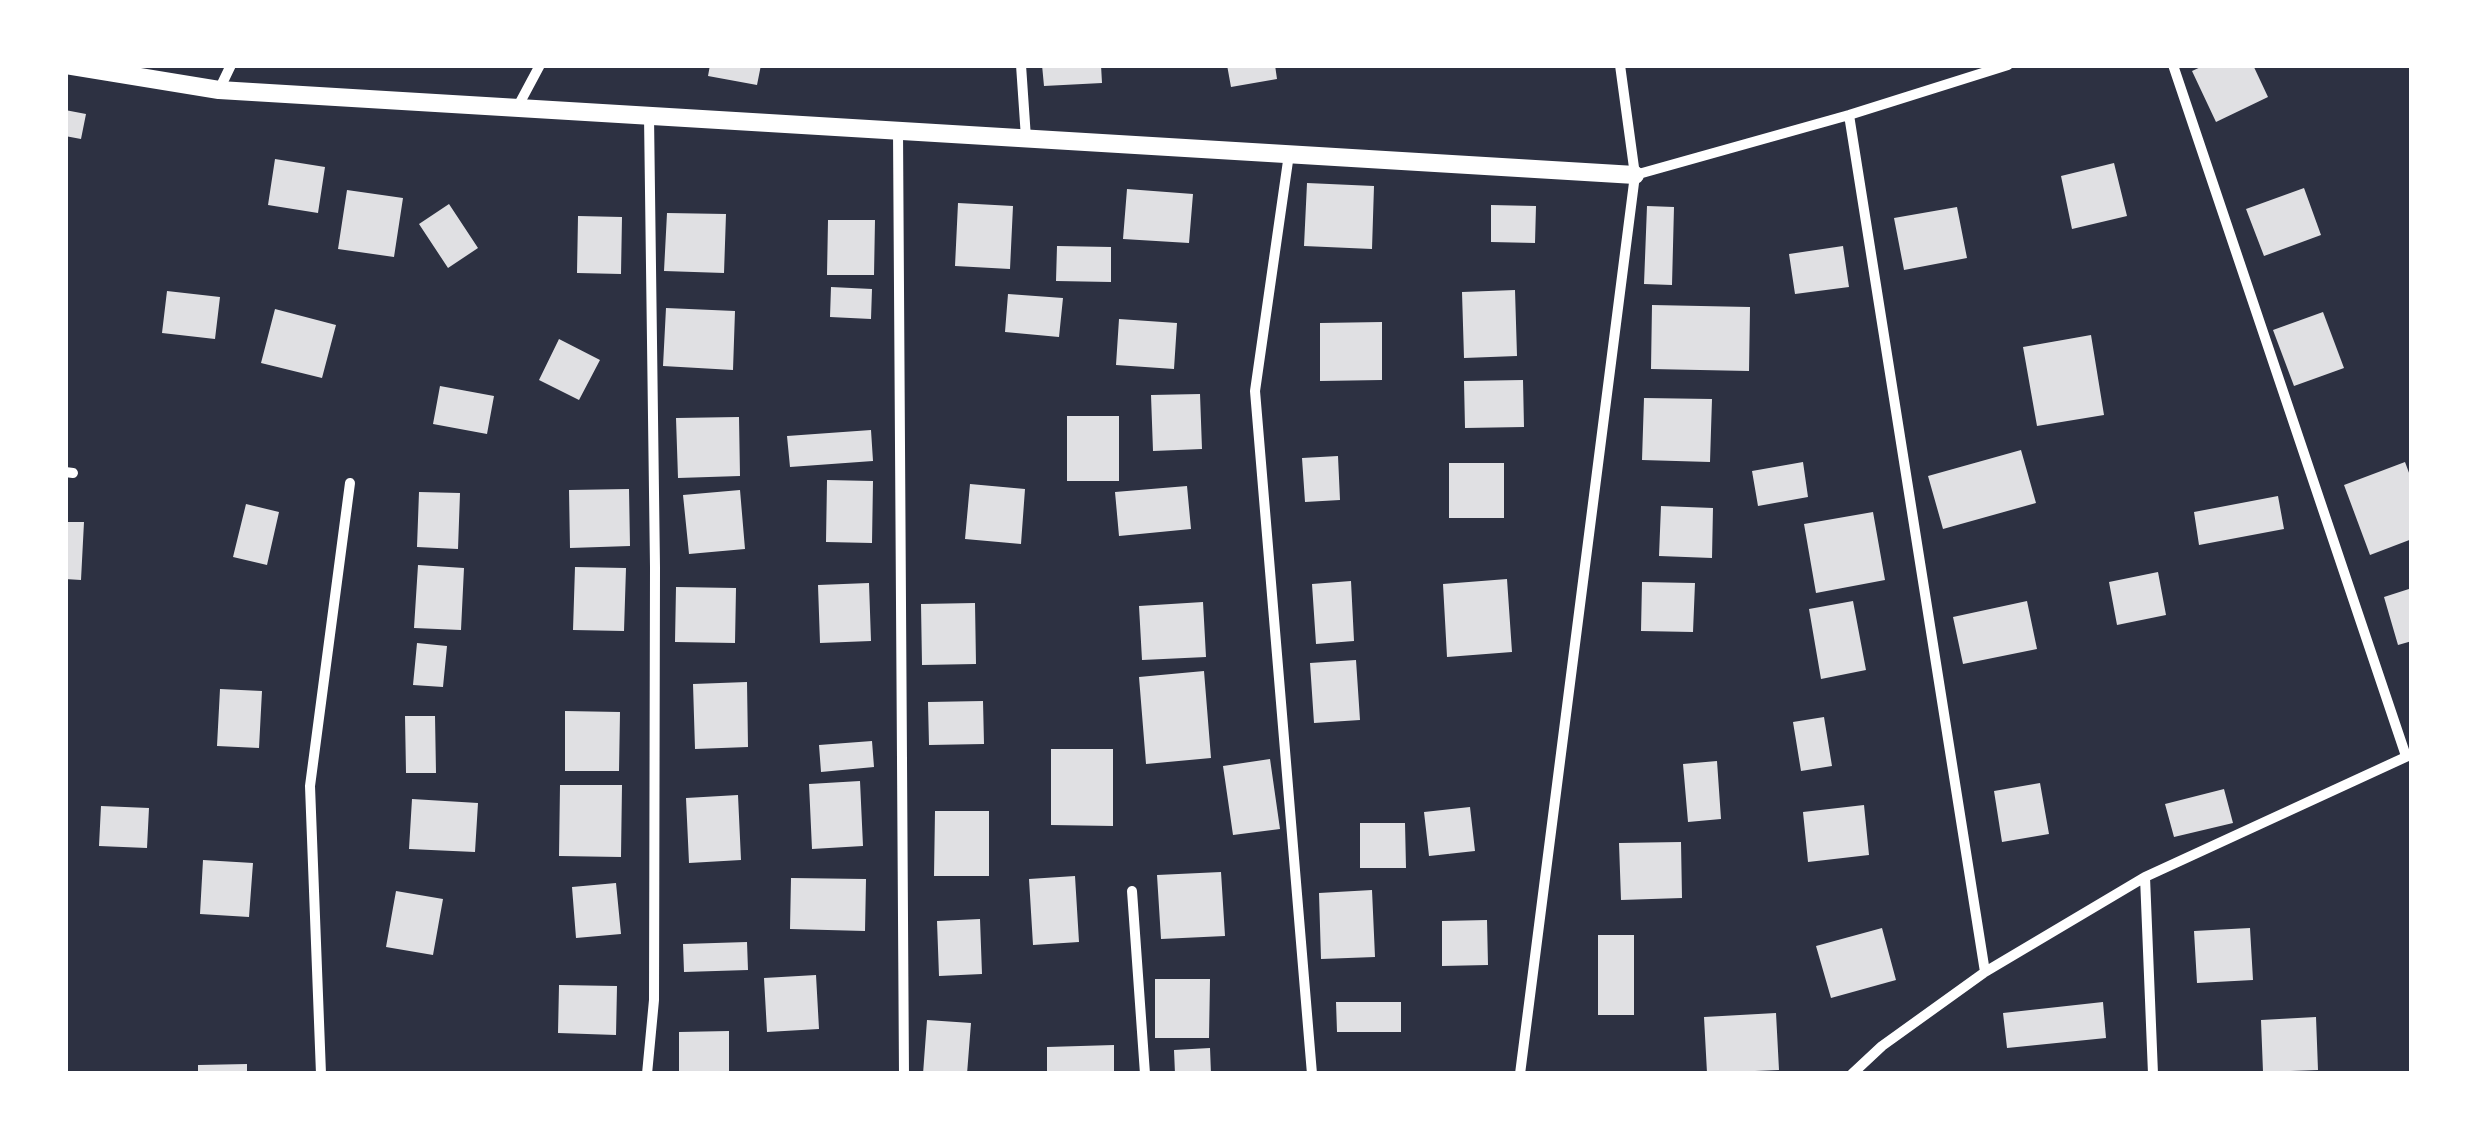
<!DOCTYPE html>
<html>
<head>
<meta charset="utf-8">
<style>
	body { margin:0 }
	#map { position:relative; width:2477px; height:1139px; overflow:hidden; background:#2d3142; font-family:Roboto,sans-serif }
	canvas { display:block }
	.frame { position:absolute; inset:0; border:68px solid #fff; pointer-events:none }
</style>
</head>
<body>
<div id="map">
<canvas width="2477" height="1139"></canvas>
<div class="frame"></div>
</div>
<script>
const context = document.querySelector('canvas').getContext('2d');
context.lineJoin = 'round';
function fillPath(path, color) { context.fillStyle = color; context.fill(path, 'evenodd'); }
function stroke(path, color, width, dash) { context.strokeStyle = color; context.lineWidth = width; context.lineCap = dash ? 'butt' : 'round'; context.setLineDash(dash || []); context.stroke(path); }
const building = new Path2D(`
	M710,65H761L757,85L708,76Z
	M1042,65H1101L1102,83L1044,86Z
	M1227,65H1275L1277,79L1231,87Z
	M2205,65H2253L2268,97L2216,122L2192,71Z
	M65,110L86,114L81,139L65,136Z
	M275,159L325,167L318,213L268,205Z
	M2114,163L2127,216L2072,229L2061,176Z
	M1307,183L1374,186L1372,249L1304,246Z
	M2304,188L2321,235L2264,256L2246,209Z
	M1127,189L1193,194L1189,243L1123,239Z
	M347,190L403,198L394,257L338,249Z
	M958,203L1013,206L1010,269L955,266Z
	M449,204L478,248L448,268L419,224Z
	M1491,205L1536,206L1535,243L1491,242Z
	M1647,206L1674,207L1672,285L1644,284Z
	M1957,207L1967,258L1904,270L1894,218Z
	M667,213L726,214L724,273L664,271Z
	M578,216L622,217L621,274L577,273Z
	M828,220H875L874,275H827Z
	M1057,246L1111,247V282L1056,281Z
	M1843,246L1849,287L1795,294L1789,254Z
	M831,287L872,289L871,319L830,317Z
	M1515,290L1517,356L1464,358L1462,292Z
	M167,291L220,297L215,339L162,333Z
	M1008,294L1063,298L1059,337L1005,332Z
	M1652,305L1750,307L1749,371L1651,369Z
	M666,308L735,311L733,370L663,366Z
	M275,309L336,325L322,378L261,363Z
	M2323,312L2344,368L2294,386L2273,330Z
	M1119,319L1177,323L1174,369L1116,365Z
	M1382,322V380L1320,381V323Z
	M2091,335L2104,415L2037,426L2023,347Z
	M559,339L600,360L579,400L539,380Z
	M1523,380L1524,427L1465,428L1464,381Z
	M440,386L494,396L487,434L433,424Z
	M1200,394L1202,449L1153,451L1151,395Z
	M1644,398L1712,399L1710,462L1642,460Z
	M1067,416H1119V481H1067Z
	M739,417L740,476L678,478L676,418Z
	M871,430L873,461L790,467L787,436Z
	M2021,450L2036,503L1943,529L1928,476Z
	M1338,456L1340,500L1305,502L1302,458Z
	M1803,462L1808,497L1758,506L1752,471Z
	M2405,462L2412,481V539L2370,555L2344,485Z
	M1449,463H1504V518H1449Z
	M827,480L873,481L872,543L826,542Z
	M970,484L1025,489L1021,544L965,539Z
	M1187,486L1191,529L1119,536L1115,492Z
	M629,489L630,546L570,548L569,490Z
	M740,490L745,549L689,554L683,495Z
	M419,492L460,493L458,549L417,547Z
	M2278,496L2284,529L2199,545L2194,512Z
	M246,504L279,512L267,565L233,557Z
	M1661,506L1713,508L1712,558L1659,556Z
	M1873,512L1885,580L1816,593L1804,524Z
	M65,522H84L81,580L65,579Z
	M418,565L464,568L461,630L414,628Z
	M575,567L626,568L624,631L573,630Z
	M2158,572L2166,615L2117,625L2109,582Z
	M1507,579L1512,652L1447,657L1443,584Z
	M1351,581L1354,641L1316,644L1312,584Z
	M1642,582L1695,583L1693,632L1641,631Z
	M869,583L871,641L820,643L818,585Z
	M676,587L736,588L735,643L675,642Z
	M2412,588V641L2398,645L2384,597Z
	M1853,601L1866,670L1821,679L1809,609Z
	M2027,601L2037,649L1963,664L1953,617Z
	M1203,602L1206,657L1142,660L1139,606Z
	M975,603L976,664L922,665L921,604Z
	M417,643L447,646L443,687L413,685Z
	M1356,660L1360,720L1314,723L1310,663Z
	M1204,671L1211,758L1146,764L1139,677Z
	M747,682L748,747L695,749L693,684Z
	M220,689L262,691L259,748L217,746Z
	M983,701L984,744L929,745L928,702Z
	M565,711L620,712L619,771H565Z
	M405,716H435L436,773H406Z
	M1824,717L1832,766L1801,771L1793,722Z
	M872,741L874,767L821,772L819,745Z
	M1051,749H1113V826L1051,825Z
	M1270,759L1280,829L1233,835L1223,766Z
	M1717,761L1721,819L1688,822L1683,764Z
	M860,781L863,846L812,849L809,784Z
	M2040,783L2049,834L2002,842L1994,791Z
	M560,785H622L621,857L559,856Z
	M2224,789L2233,823L2174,837L2165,804Z
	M738,795L741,860L689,863L686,798Z
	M412,799L478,803L475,852L409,849Z
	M1864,805L1869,855L1808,862L1803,812Z
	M101,806L149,808L147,848L99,846Z
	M1470,807L1475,851L1429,856L1424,812Z
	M935,811H989V876H934Z
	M1360,823H1405L1406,868H1360Z
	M1681,842L1682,898L1621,900L1619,843Z
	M203,860L253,863L249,917L200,914Z
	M1221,872L1225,936L1161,939L1157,875Z
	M1075,876L1079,942L1033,945L1029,879Z
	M791,878L866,879L865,931L790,929Z
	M616,883L621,934L576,938L572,887Z
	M1372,890L1375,957L1321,959L1319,893Z
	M396,891L443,899L433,955L386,947Z
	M980,919L982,974L939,976L937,921Z
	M1487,920L1488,965L1442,966V921Z
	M1882,928L1896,980L1831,998L1816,946Z
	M2250,928L2253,980L2197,983L2194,931Z
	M1598,935H1634V1015H1598Z
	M747,942L748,970L684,972L683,944Z
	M816,975L819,1029L767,1032L764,978Z
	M1155,979H1210L1209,1038H1155Z
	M559,985L617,986L616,1035L558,1033Z
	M1336,1002H1401V1032H1337Z
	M2103,1002L2106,1038L2007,1048L2003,1013Z
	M1776,1013L1779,1070L1707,1073L1704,1017Z
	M2316,1017L2318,1070L2263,1072L2261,1020Z
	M927,1020L971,1023L967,1074H923Z
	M729,1031V1074H679V1032Z
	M1114,1045V1074H1047V1047Z
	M1210,1048L1211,1074H1175L1174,1050Z
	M247,1064V1074H198V1065Z`);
const minor = new Path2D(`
	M1021,65L1026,138
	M2173,65L2406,756
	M219,90L231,65
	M517,108L540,65
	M1849,115L1985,972
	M898,131L904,1074
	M1289,154L1255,391L1312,1074
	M1635,175L1849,115L2008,65
	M65,472L73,473
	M2145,877L2153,1074
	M1132,891L1145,1074
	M321,1074L310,786L350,483
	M647,1074L654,1000L655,567L649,116
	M1520,1074L1635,175L1620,65
	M1852,1074L1882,1046L1985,972L2145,877L2408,756`);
const tertiary = new Path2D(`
	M66,65L219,90L1635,175`);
fillPath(building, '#e0e0e3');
stroke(minor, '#fff', 10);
stroke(tertiary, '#fff', 18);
</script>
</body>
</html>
